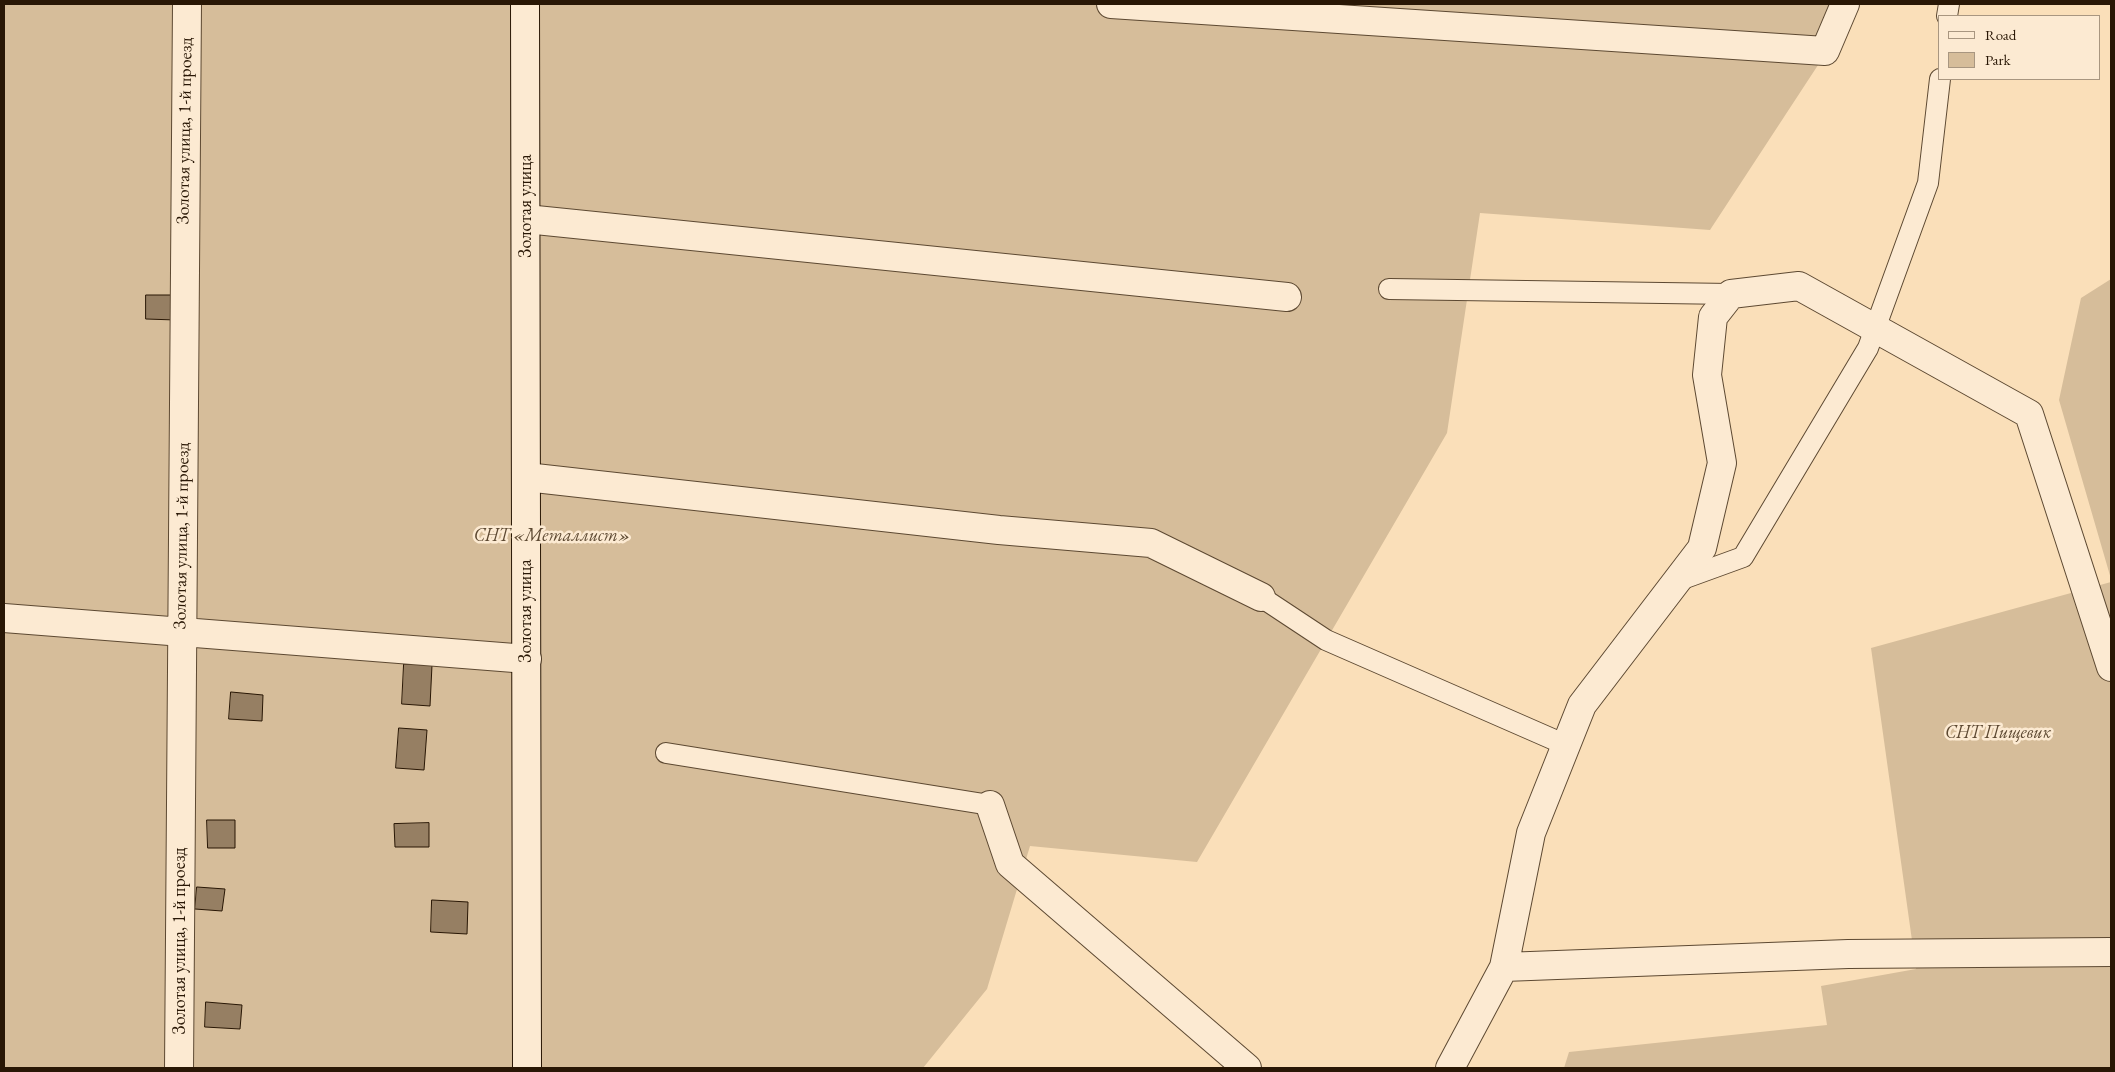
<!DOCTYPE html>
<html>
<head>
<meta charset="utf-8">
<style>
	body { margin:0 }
	#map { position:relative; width:2115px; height:1072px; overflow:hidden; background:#fadfb9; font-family:"EB Garamond",serif }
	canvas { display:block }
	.frame { position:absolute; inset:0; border:5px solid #291705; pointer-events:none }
	.legend { position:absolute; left:1938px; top:15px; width:162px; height:65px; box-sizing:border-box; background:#fcead2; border:1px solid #a89680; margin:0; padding:6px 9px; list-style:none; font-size:15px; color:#291705 }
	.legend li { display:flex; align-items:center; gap:10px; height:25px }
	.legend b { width:25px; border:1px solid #a89680 }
</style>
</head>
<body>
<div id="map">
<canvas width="2115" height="1072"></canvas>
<div class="frame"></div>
<ul class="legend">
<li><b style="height:6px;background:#fcead2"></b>Road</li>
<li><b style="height:14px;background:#d6bd9a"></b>Park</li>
</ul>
</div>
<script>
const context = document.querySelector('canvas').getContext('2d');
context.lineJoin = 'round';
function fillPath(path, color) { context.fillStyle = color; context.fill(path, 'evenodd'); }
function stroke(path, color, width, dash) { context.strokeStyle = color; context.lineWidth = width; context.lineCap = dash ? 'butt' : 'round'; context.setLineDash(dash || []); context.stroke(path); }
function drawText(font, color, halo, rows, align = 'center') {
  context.font = font + ' "EB Garamond",serif'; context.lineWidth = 5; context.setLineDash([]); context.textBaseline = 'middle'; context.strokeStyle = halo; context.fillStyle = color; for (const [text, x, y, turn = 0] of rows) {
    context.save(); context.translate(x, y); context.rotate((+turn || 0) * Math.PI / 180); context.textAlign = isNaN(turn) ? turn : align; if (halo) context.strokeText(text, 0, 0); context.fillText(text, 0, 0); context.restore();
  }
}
const green = new Path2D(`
	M4,4H1858L1710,230L1480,213L1447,433L1197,862L1030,846L987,989L923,1068H4Z
	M2111,279V579L2059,400L2081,298Z
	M2111,582V1068H1564L1569,1052L1827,1025L1821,986L1916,969L1871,648Z`);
const building = new Path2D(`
	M146,295H177L176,320L146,319Z
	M404,664L432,665L430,706L402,704Z
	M231,692L263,695L262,721L229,719Z
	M399,728L427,730L424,770L396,768Z
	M207,820H235V848H208Z
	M429,823V847H395L394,824Z
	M197,887L225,889L222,911L195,909Z
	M432,900L468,902L467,934L431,932Z
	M206,1002L242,1005L240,1029L205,1027Z`);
const lane = new Path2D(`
	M1947,16L1949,4
	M1389,289L1731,294
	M1677,581L1743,557L1868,348L1928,183L1940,79
	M1261,597L1326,640L1566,745
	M666,753L990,805`);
const street = new Path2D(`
	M1111,4L1825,51L1845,4
	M526,219L1287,297
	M526,477L999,530L1151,543L1261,597
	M4,618L527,659
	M990,805L1010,864L1247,1068
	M1504,967L1848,954L2111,952
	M179,1068L187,4
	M1450,1068L1504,967L1531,833L1582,705L1702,548L1722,463L1707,375L1713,317L1731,294L1799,286L2029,414L2111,667`);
const secondary = new Path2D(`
	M525,4L527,1068`);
const streetNames = [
	["Золотая улица, 1-й проезд",185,131,-89],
	["Золотая улица",526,206,-90],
	["Золотая улица, 1-й проезд",182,536,-89],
	["Золотая улица",526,611,-90],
	["Золотая улица, 1-й проезд",180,941,-90]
];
const parkNames = [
	["СНТ «Металлист»",552,536],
	["СНТ Пищевик",1998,733]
];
fillPath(green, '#d6bd9a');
fillPath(building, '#967f63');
stroke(building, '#291705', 1);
stroke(lane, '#5d4932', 22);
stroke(street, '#5d4932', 30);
stroke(secondary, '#291705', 30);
stroke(lane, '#fcead2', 20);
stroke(street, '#fcead2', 28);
stroke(secondary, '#fcead2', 28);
drawText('18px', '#291705', '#fcead2', streetNames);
drawText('italic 18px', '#5d4932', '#fcead2', parkNames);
</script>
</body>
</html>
